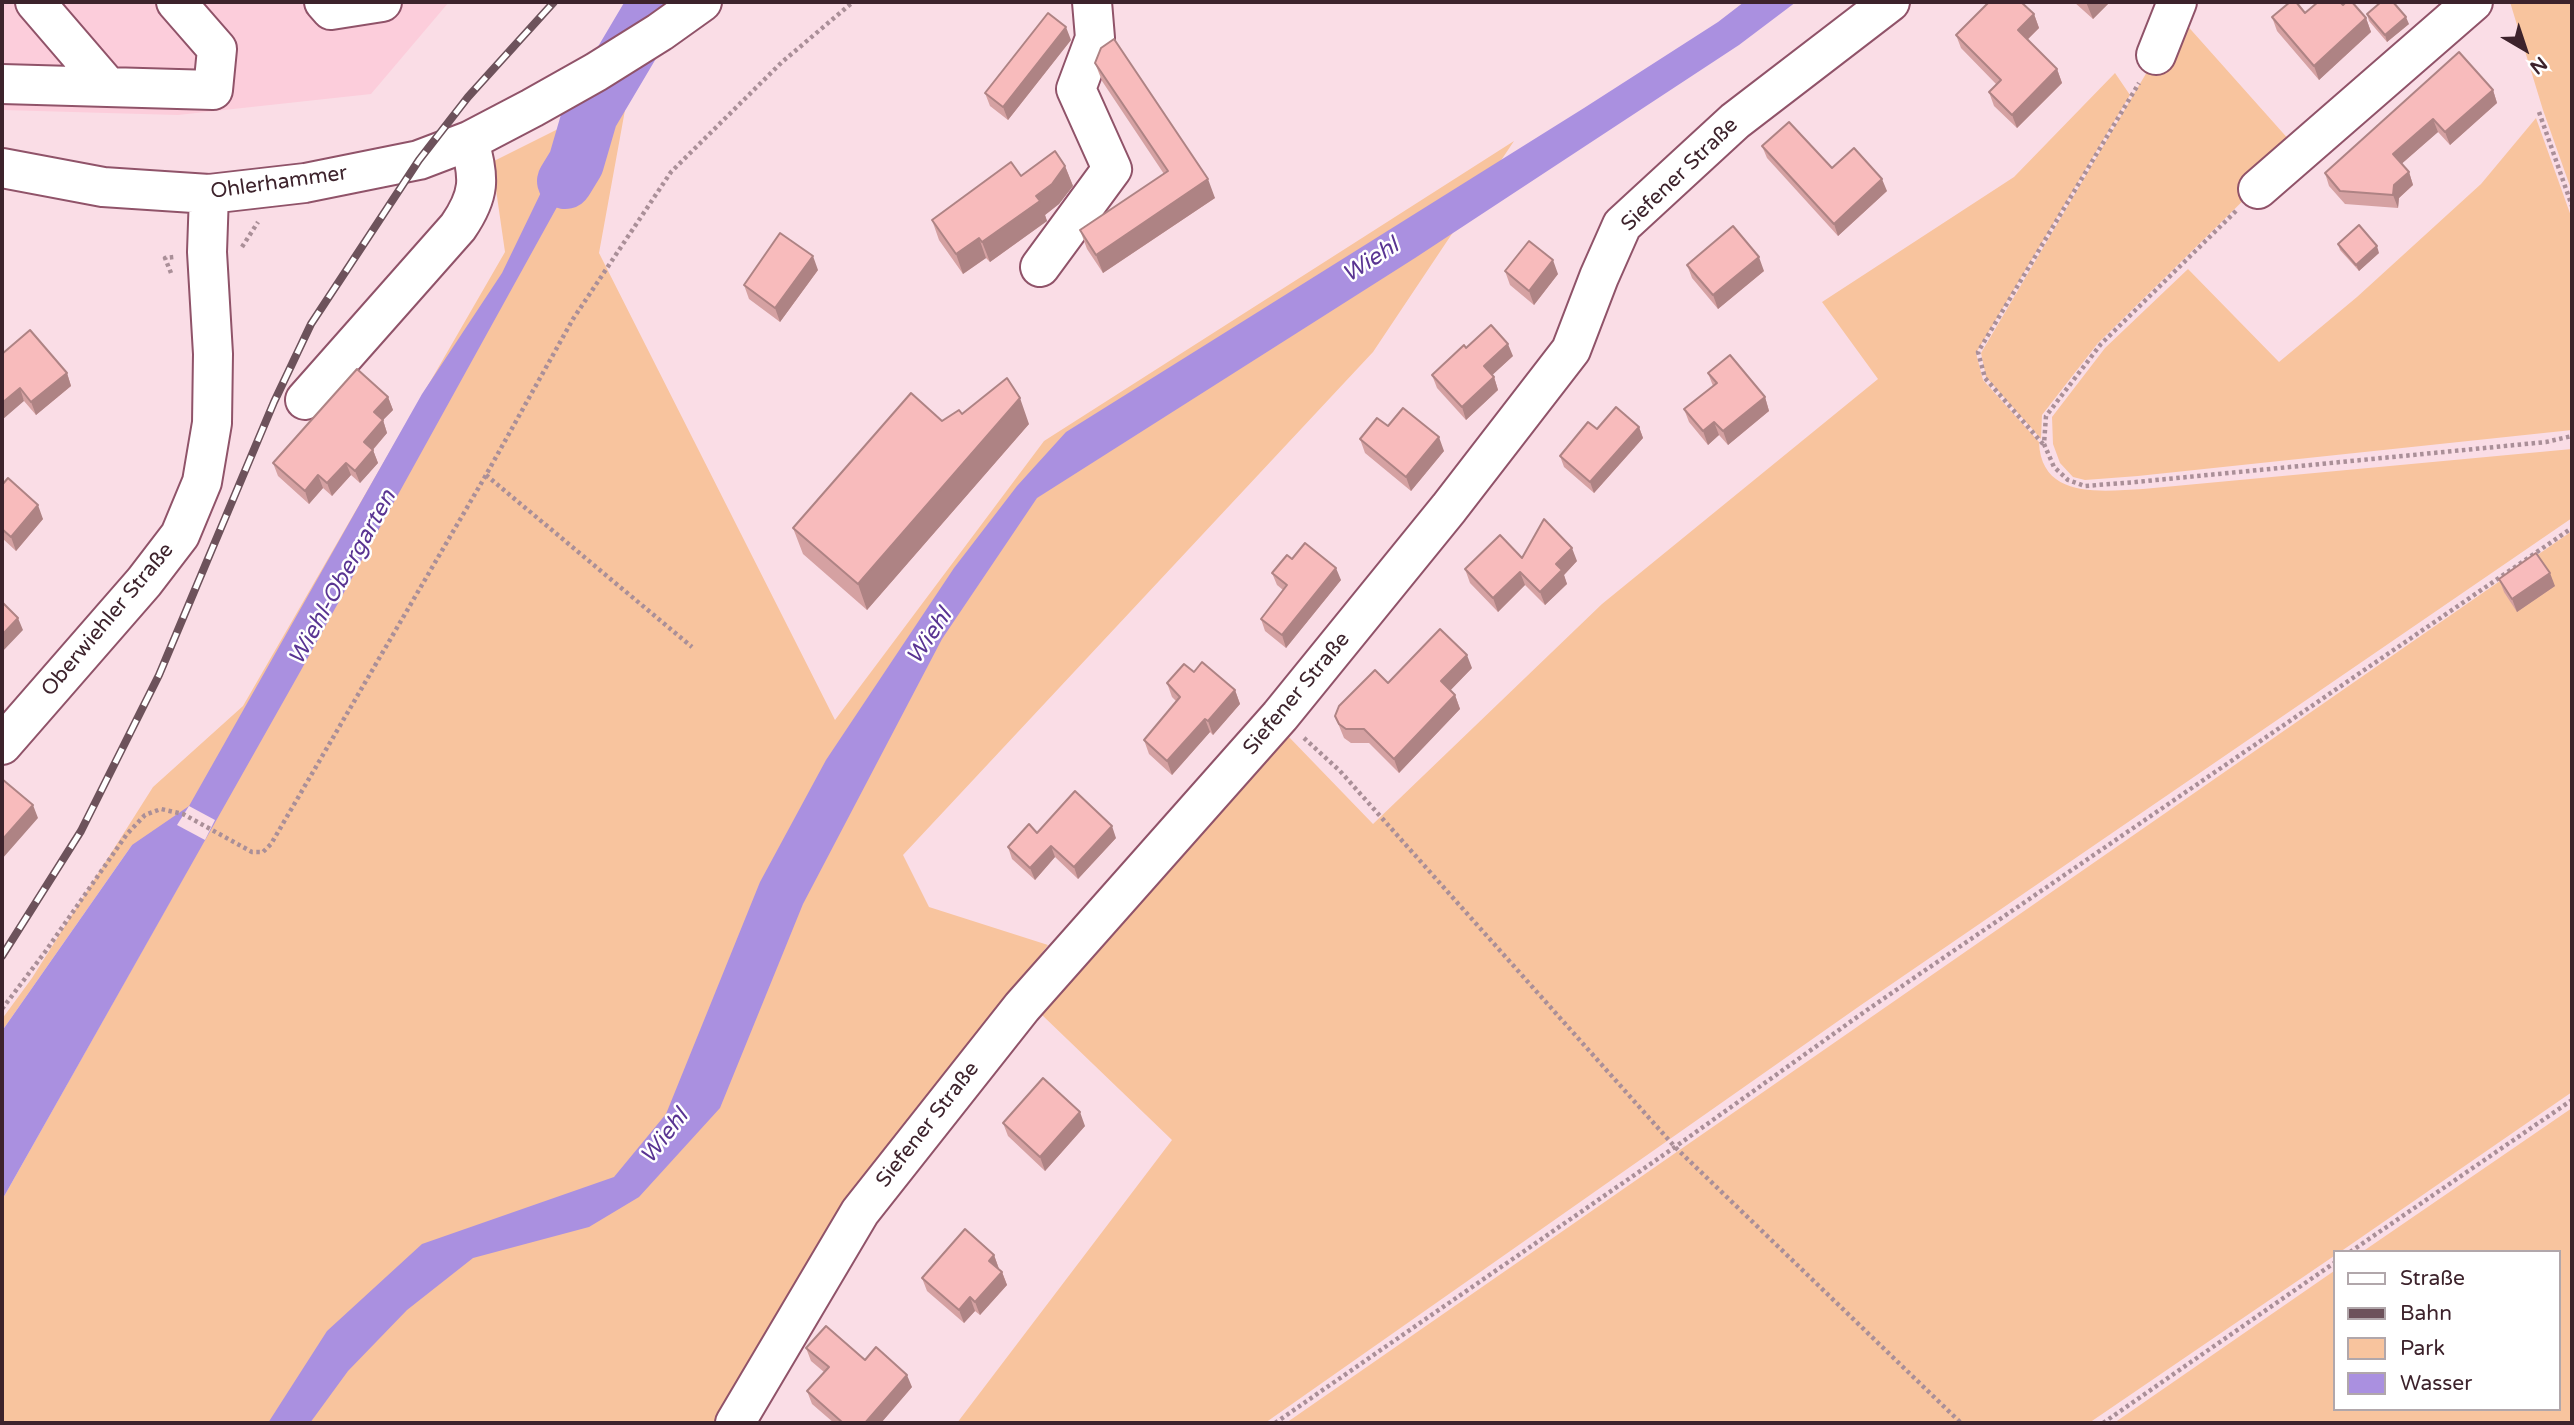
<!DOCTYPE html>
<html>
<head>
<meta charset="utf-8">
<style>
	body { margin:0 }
	#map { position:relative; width:2574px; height:1425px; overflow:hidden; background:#fadde6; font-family:"Varela Round",sans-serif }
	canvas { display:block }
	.frame { position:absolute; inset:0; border:4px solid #3d232c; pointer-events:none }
	.legend { position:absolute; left:2333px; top:1250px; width:228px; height:161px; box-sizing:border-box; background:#fff; border:2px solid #b1a7ab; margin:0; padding:9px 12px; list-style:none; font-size:21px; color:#3d232c }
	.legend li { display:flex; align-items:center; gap:14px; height:35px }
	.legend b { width:35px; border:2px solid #b1a7ab }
	.north { position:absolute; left:2490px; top:14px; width:70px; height:70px; -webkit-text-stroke:5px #fff; paint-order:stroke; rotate:141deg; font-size:19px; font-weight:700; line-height:28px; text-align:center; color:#3d232c }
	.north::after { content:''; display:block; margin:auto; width:24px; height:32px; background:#3d232c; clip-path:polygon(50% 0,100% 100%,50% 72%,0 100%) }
</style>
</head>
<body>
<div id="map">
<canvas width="2574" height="1425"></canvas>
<div class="frame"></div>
<ul class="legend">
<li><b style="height:9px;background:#fff"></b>Straße</li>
<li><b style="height:9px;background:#6d525b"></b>Bahn</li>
<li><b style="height:19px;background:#f8c49e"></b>Park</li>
<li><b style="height:19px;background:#aa90e0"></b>Wasser</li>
</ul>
<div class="north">N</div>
</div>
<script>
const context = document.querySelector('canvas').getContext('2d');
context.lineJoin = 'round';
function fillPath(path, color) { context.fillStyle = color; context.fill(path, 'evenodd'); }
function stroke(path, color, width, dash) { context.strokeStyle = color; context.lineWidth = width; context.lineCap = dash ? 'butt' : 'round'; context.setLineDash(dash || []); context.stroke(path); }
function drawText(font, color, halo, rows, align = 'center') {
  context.font = font + ' "Varela Round",sans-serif'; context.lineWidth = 5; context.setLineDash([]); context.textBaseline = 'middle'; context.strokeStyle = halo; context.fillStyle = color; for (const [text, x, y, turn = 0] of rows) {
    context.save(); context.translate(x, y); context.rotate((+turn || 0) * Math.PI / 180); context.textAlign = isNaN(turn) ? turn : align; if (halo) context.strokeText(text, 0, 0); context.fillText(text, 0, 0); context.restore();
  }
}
const built = new Path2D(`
	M2,2H449L371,94L178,115L2,110Z`);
const green = new Path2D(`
	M2510,2H2572V192L2543,110Z
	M2176,13L2299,151L2256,188L2098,343L2042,415L2041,439L1986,377L1981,353L2157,55Z
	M2115,73L2130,95L1976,353L1983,380L2039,442C2041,500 2103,491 2143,489L2572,449V518L1861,1005L1265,1423H957L1172,1140L1041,1014L1288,736L1373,824L1602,604L1878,379L1822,302L2014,177Z
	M629,88L599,253L835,720L1044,441L1514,141L1373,352L903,855L929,907L1048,945L844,1213L735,1423H2V1200L186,873L132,845L2,1031V1019L32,978L153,787L243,706L505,252L492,162L576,120Z
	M2536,118L2572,219V430L2138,476L2085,480L2073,477L2060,463L2053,444L2052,417L2105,348L2188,269L2279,362L2357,297L2481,184Z
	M2572,531V1092L2340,1252H2334V1256L2089,1423H1286Z
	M2572,1108V1423H2114L2334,1271V1409H2558V1252H2362Z`);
const water = new Path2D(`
	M629,2H660L619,30Z
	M1744,2H1796L1739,45L1415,258L1037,498L942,639L803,904L720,1108L639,1197L589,1227L473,1258L407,1310L348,1371L310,1423H268L327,1331L422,1244L614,1177L666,1114L760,882L826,760L954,568L1017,486L1066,432L1584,108L1718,22Z
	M629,88L599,131L300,672L2,1200V1031L132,845L189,806L422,394L502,273L576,120Z`);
const pier = new Path2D(`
	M189,806L215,820L205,840L177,825Z`);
const river = new Path2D(`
	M565,181L576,163L590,115L657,2`);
const path = new Path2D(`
	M2539,112L2572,206
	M2236,211L2101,344L2046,416L2044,444L2054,467L2068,480L2085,486L2136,482L2546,442L2572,436
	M242,247L258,222
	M171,273L165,258L174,257
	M2043,444L1985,378L1978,352L2139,83
	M486,475L692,647
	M1304,738L1340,771L1675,1147L1961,1423
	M2,1009L45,952L127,834L145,815L161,809L183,814L252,852H263L271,844L486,475L573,319L671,172L782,62L853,2
	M2350,1252L2572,1100
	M1275,1423L1675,1147L1867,1010L2572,528
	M2103,1423L2334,1263`);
const minor = new Path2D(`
	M35,2L108,87
	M324,2L331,10L382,2
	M2156,55L2177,2
	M2,84L213,90L217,49L176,2
	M2,168L103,187L209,194L305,183L419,160L469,141L532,108L596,72L660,32L702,2
	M2258,189L2473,2
	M1040,267L1112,169L1076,89L1095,38L1092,2
	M305,400L458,227C480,195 480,178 469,141
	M2,745L144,582L180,535L202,482L212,423L213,354L207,252L209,194
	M735,1423L860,1212L1022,1007L1280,716L1449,508L1571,350L1599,277L1622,225L1735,121L1890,2`);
const rail = new Path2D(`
	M2,956L81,831L159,675L274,402L311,324L419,160L468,97L554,2`);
const wall = new Path2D(`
	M2074,2H2110L2093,19Z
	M2343,5L2366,18L2371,32L2319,80L2277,31L2272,17L2305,13Z
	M2034,14L2039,28L2027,40L2057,69L2062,83L2017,128L1994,106L1989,92L1997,85L1961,48L1956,35Z
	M2367,14L2409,24L2387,42L2369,21Z
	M1071,40L1008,120L990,106L985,93Z
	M1095,63L1215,198L1103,273L1087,249L1080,230L1164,174L1102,81Z
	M2493,90L2497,103L2450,145L2438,132L2401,164L2409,172L2413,185L2399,198L2398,208L2345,204L2329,186L2325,173Z
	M1762,146L1832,168L1887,191L1838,236L1767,158Z
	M1065,166L1073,186L1059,204L1045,215L1047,221L990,262L986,258L963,274L939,240L932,220L1021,176Z
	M2338,244L2379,253L2359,271L2340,250Z
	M1687,265L1764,271L1718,309L1692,278Z
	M818,270L780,322L749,299L744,285Z
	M1505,271L1558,274L1534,305L1510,285Z
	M1466,348L1513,356L1492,375L1494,377L1498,390L1466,420L1437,388L1432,375Z
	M2,354L67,373L71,386L36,415L24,401Z
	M1708,373L1765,397L1769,411L1728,445L1719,435L1708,445L1689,422L1684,409L1713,386Z
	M388,397L393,410L383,420L387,433L373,450L378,463L360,483L351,475L332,496L323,488L309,504L278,476L273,463Z
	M962,414L1029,424L867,610L803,554L793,528L942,421Z
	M1388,426L1444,451L1411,491L1365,453L1360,439Z
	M1639,427L1643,438L1594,493L1564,467L1560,456L1597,429Z
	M2,485L43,519L16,551L2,538Z
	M1522,558L1577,561L1564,575L1567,584L1545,605L1525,585L1498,612L1470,583L1465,569Z
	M1292,559L1341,580L1286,648L1265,631L1261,619L1283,590L1277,585L1272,573Z
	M2499,579L2555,586L2517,612L2504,592Z
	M1472,668L1450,690L1455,695L1460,709L1399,773L1369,743H1351L1344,738L1335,716L1388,683Z
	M1194,672L1235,690L1240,704L1213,735L1210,732L1172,775L1149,754L1144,740L1177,702L1172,697L1167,683Z
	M1037,833L1116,838L1078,879L1055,857L1035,880L1012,859L1008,847Z
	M1003,1123L1085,1126L1045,1171L1008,1136Z
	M994,1255L999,1269L1002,1272L1007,1285L980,1315L975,1311L964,1323L927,1291L922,1278Z
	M806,1348L865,1360L912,1387L881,1423H834L812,1404L807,1391L824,1372L811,1361Z`);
const shadedWall = new Path2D(`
	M2086,2H2110L2093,19Z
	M2034,14L2039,28L2023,44L2018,30Z
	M2406,17L2409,24L2387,42L2385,35Z
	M2366,18L2371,32L2319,80L2314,66Z
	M1066,27L1071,40L1008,120L1003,107Z
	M2057,69L2062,83L2017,128L2012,115Z
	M2493,90L2497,103L2450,145L2445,132Z
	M2433,119L2438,132L2398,167L2393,154Z
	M1065,166L1073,186L1059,204L1045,215L1047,221L990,262L982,242L1036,196Z
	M2409,172L2413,185L2399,198L2398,208L2393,195L2394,185Z
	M1208,179L1215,198L1103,273L1096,255Z
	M1882,179L1887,191L1838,236L1834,224Z
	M979,238L986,258L963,274L956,254Z
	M2377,246L2379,253L2359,271L2356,265Z
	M813,256L818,270L780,322L775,308Z
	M1759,257L1764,271L1718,309L1713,295Z
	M1553,260L1558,274L1534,305L1529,291Z
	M1508,344L1513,356L1488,379L1484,366Z
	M67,373L71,386L36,415L31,402Z
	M1494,377L1498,390L1466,420L1462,407Z
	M20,388L24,401L2,420V403Z
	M388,397L393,410L383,420L387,433L369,454L364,442L374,412Z
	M1765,397L1769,411L1728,445L1723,431Z
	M1020,398L1029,424L867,610L858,584Z
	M1714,422L1719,435L1708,445L1703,431Z
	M1639,427L1643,438L1594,493L1590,482Z
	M1439,437L1444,451L1411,491L1406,477Z
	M373,450L378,463L360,483L355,471Z
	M346,463L351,475L332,496L327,483Z
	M318,475L323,488L309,504L305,491Z
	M38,505L43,519L16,551L11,537Z
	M1572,548L1577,561L1564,575L1567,584L1545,605L1540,592L1556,564Z
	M1336,568L1341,580L1286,648L1282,635Z
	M1520,572L1525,585L1498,612L1493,598Z
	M2550,573L2555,586L2517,612L2512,599Z
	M18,618L23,630L2,652V635Z
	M1467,655L1472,668L1446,695L1441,681Z
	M1235,690L1240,704L1213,735L1208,721Z
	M1455,695L1460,709L1399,773L1394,759Z
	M1205,719L1210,732L1172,775L1167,761Z
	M33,805L38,818L2,859V840Z
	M1112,826L1116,838L1078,879L1074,867Z
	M1051,846L1055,857L1035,880L1030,868Z
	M1080,1112L1085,1126L1045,1171L1040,1157Z
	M994,1255L999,1269L994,1274L989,1261Z
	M1002,1272L1007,1285L980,1315L975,1302Z
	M970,1297L975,1311L964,1323L959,1310Z
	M907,1375L912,1387L881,1423H865Z`);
const building = new Path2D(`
	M1989,2H2021L2034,14L2018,30L2057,69L2012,115L1989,92L2001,80L1956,35Z
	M2290,2H2296L2305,13L2318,2H2340L2343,5L2346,2H2352L2366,18L2314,66L2272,17Z
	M2381,2H2393L2406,17L2385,35L2367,14Z
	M1048,13L1066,27L1003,107L985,93Z
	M1114,39L1208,179L1096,255L1080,230L1168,171L1095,63L1101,48Z
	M2459,52L2493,90L2445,132L2433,119L2393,154L2409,172L2394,185L2393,195L2340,191L2325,173Z
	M1789,122L1832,168L1854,148L1882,179L1834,224L1762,146Z
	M1055,151L1065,166L1052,184L1036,196L1040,201L982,242L979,238L956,254L932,220L1011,162L1021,176Z
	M2359,225L2377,246L2356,265L2338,244Z
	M1733,226L1759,257L1713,295L1687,265Z
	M780,233L813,256L775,308L744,285Z
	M1529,241L1553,260L1529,291L1505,271Z
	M1491,325L1508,344L1484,366L1494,377L1462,407L1432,375L1464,345L1466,348Z
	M30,330L67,373L31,402L20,388L2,403V354Z
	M1730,355L1765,397L1723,431L1714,422L1703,431L1684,409L1717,383L1708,373Z
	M357,369L388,397L374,412L383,420L364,442L373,450L355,471L346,463L327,483L318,475L305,491L273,463Z
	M1007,378L1020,398L858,584L793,528L911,393L942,421L959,410L962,414Z
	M1616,407L1639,427L1590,482L1560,456L1588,422L1597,429Z
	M1403,408L1439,437L1406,477L1360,439L1377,418L1388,426Z
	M8,478L38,505L11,537L2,529V485Z
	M1544,519L1572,548L1556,564L1562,570L1540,592L1520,572L1493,598L1465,569L1500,535L1522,558Z
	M1305,543L1336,568L1282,635L1261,619L1287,585L1272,573L1287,555L1292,559Z
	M2536,553L2550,573L2512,599L2499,579Z
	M2,602L18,618L2,635Z
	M1440,629L1467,655L1441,681L1455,695L1394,759L1364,729H1346L1339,724L1335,716L1339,706L1375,670L1388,683Z
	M1202,662L1235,690L1208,721L1205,719L1167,761L1144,740L1180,697L1167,683L1184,664L1194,672Z
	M2,779L33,805L2,840Z
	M1075,791L1112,826L1074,867L1051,846L1030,868L1008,847L1029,824L1037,833Z
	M1043,1078L1080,1112L1040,1157L1003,1123Z
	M965,1229L994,1255L989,1261L1002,1272L975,1302L970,1297L959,1310L922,1278Z
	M826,1326L865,1360L876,1347L907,1375L865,1423H843L807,1391L829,1367L806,1348Z`);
const streetNames = [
	["Siefener Straße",1680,175,-44],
	["Ohlerhammer",279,183,-8],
	["Oberwiehler Straße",108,620,-50],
	["Siefener Straße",1297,694,-50],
	["Siefener Straße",928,1125,-52]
];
const waterNames = [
	["Wiehl",1371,261,-33],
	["Wiehl-Obergarten",343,578,-61],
	["Wiehl",930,637,-56],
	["Wiehl",665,1137,-52]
];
fillPath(built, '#fccddb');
fillPath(green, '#f8c49e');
fillPath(water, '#aa90e0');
fillPath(pier, '#fadde6');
stroke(river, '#aa90e0', 56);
stroke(minor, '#905369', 42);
stroke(path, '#aa8f98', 4.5, [3.5, 3.5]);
stroke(minor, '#fff', 38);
stroke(rail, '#6d525b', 8);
stroke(rail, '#fff', 5, [16]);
fillPath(wall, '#d5a1a2');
fillPath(shadedWall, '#ae8384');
fillPath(building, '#f8bbbc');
stroke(building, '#ae8384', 2);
drawText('21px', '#3d232c', '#fff', streetNames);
drawText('italic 23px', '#593492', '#fff', waterNames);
</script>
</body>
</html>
